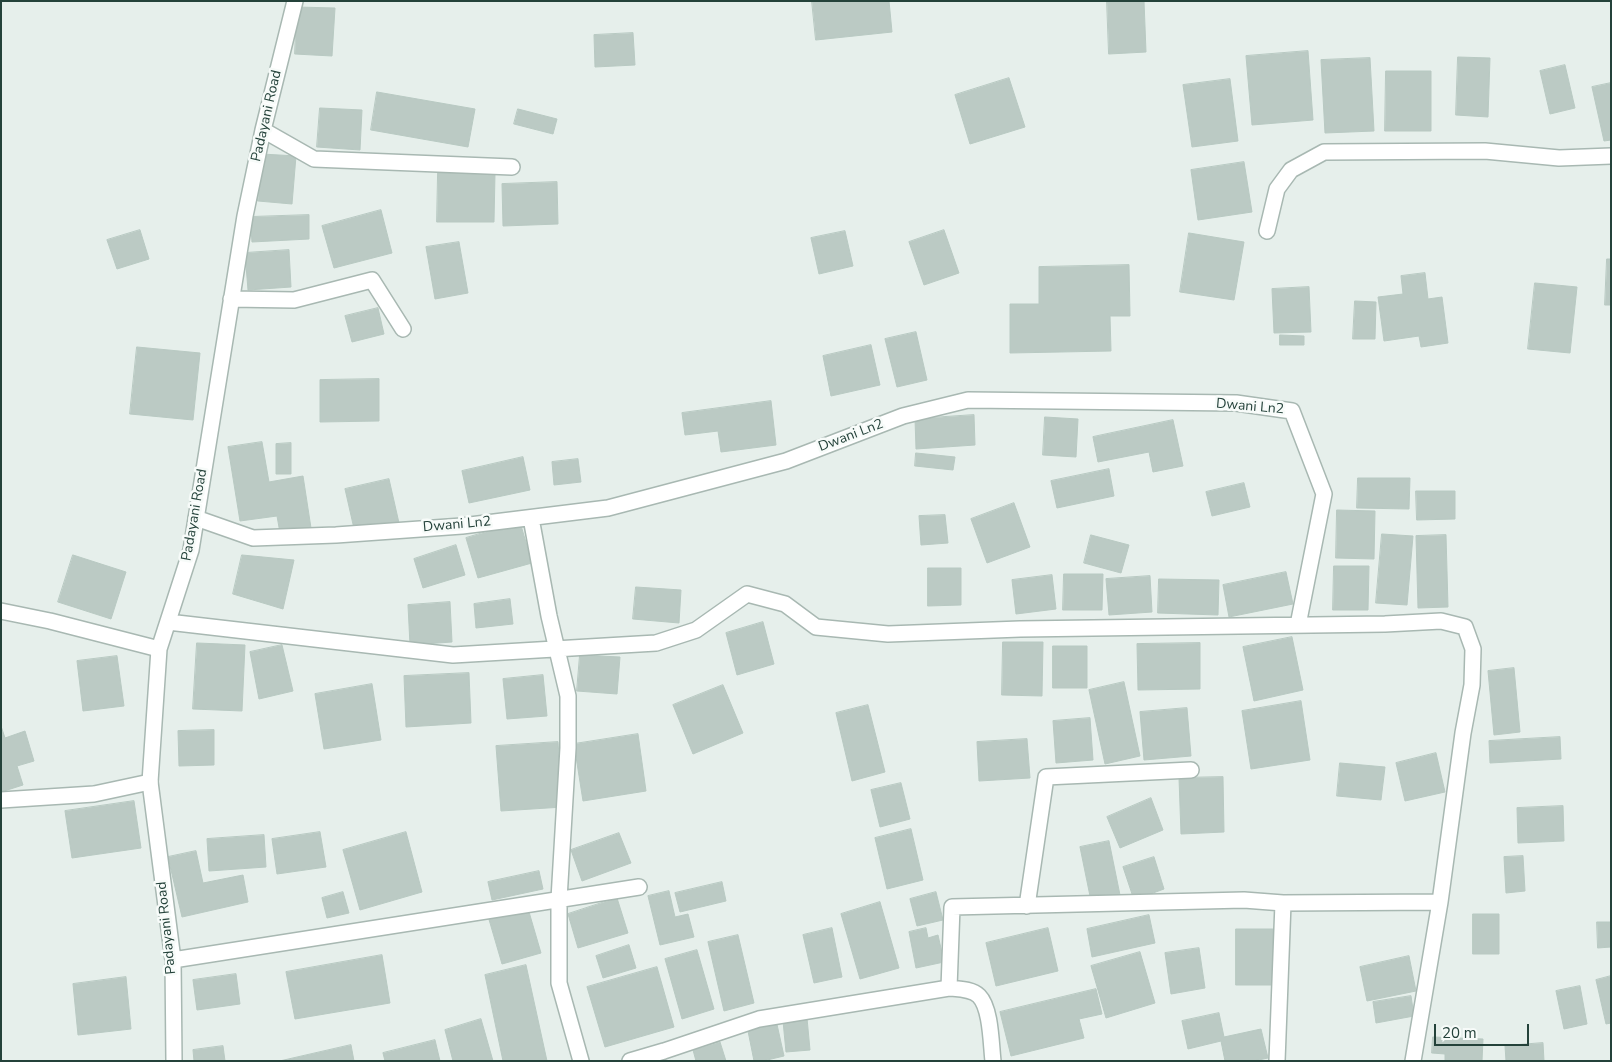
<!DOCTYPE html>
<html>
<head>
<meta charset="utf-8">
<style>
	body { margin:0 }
	#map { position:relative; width:1612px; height:1062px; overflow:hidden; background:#e6efeb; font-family:"Nunito Sans",sans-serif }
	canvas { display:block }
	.frame { position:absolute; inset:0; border:2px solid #24423a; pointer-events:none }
	.scale { position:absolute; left:1434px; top:1024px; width:95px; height:22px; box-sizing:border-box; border:2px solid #24423a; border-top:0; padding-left:6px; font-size:15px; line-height:18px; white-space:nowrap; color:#24423a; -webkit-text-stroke:4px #f7fbf9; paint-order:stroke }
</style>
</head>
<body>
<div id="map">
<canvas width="1612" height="1062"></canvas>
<div class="frame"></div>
<div class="scale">20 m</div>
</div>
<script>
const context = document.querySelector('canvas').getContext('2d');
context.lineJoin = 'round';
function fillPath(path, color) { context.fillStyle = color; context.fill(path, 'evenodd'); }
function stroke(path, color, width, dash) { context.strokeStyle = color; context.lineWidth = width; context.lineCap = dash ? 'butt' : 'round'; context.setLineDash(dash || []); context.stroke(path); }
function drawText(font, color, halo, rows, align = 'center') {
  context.font = font + ' "Nunito Sans",sans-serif'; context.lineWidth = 5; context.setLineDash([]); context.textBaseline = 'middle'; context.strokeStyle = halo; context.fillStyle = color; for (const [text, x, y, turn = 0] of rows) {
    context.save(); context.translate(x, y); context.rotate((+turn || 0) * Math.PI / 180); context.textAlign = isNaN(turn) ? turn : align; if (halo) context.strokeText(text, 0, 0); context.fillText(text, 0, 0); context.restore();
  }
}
const building = new Path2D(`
	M812,1H889L892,32L816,40Z
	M1107,1H1144L1146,52L1109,54Z
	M297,7L335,8L332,56L295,54Z
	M633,33L635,65L595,67L594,35Z
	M1308,51L1313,120L1252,125L1246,56Z
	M1458,57L1490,58L1488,117L1456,115Z
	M1370,58L1374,131L1325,133L1321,60Z
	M1565,65L1575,108L1550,114L1540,71Z
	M1386,71H1431V131H1385Z
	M1009,78L1025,127L970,144L955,95Z
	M1230,79L1238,141L1192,147L1183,85Z
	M1611,83V140L1604,141L1592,87Z
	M377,92L475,109L468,147L371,130Z
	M320,108L362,110L360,150L317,147Z
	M518,109L557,119L553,134L514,124Z
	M262,154L296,156L292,204L258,201Z
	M1244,162L1252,212L1198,220L1191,170Z
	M438,173H495L494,222H437Z
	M557,182L558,224L503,226L502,184Z
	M381,210L392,253L334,268L322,226Z
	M309,215V239L252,242L250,217Z
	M140,230L149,259L117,269L107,240Z
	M944,230L959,273L924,285L909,242Z
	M845,231L853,266L819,274L811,238Z
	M1189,233L1244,242L1234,300L1180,292Z
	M459,242L468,293L435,299L426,247Z
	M289,250L291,287L248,290L245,253Z
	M1607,259H1611V305H1605Z
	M1129,265L1130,316H1110L1111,351L1010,353V304H1039V267Z
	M1425,273L1428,299L1442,297L1448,343L1421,347L1419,336L1384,341L1378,297L1403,294L1401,276Z
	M1535,283L1577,287L1570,353L1528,349Z
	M1309,287L1311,332L1274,333L1272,289Z
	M1355,301L1376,302L1375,339H1353Z
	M378,308L384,334L352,342L345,316Z
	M916,332L927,380L897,387L885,339Z
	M1280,335L1304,336V345H1280Z
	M871,345L880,385L831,396L823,356Z
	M137,347L200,353L193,420L130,414Z
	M379,379V421L320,422V380Z
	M771,401L776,445L721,452L718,431L685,435L682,413Z
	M974,415L975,445L916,449L915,419Z
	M1045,417L1078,419L1076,457L1043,455Z
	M1173,420L1183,466L1153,472L1149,452L1098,462L1093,437Z
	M262,442L269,482L303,476L311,528L280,533L277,516L240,521L228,447Z
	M291,443V474H276V444Z
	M916,453L955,457L953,470L915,466Z
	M523,457L530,490L469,503L462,471Z
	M578,459L581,482L554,485L552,462Z
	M1109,469L1114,496L1057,508L1051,481Z
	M1358,478H1410L1409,509L1357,508Z
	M389,479L399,523L355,533L345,489Z
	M1244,483L1250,507L1212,516L1206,492Z
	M1416,491H1455V519L1417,520Z
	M1014,503L1030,547L987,563L971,519Z
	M1337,510L1375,511L1374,559L1336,558Z
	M945,515L948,543L921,545L919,516Z
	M520,522L532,563L478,578L466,538Z
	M1382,534L1413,536L1407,605L1376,603Z
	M1091,535L1129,545L1121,573L1084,563Z
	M1446,535L1448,607L1418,608L1416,536Z
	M456,545L465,575L423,588L414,559Z
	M73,555L126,572L111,619L58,602Z
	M242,555L294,560L283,609L233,594Z
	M1334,566H1369L1368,610H1333Z
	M928,568H961V605L928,606Z
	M1286,572L1293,604L1229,617L1223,585Z
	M1064,574H1103L1102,610H1063Z
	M1052,575L1056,609L1016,614L1012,580Z
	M1150,576L1152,612L1109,615L1106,579Z
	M1159,579L1219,580L1218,615L1158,613Z
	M636,587L681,590L679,623L633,619Z
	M510,599L513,624L476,628L474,604Z
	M450,602L452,642L410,645L408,605Z
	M763,622L774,664L737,675L726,633Z
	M1292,637L1303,690L1254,701L1243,647Z
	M1003,642H1043L1042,696L1002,695Z
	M197,643L245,645L242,711L193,709Z
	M1200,643V689L1138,690L1137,644Z
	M282,645L293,691L259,699L250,652Z
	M1053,646H1087V688H1053Z
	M580,655L620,657L617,694L577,691Z
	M117,656L124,706L83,711L77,661Z
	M1514,668L1520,732L1494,735L1488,671Z
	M469,673L471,723L406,727L404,676Z
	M543,675L547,716L507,719L503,679Z
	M1124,682L1140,756L1105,764L1089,690Z
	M372,684L381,740L324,749L315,694Z
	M723,685L743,733L693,754L673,705Z
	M1301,701L1310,760L1251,769L1242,711Z
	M868,705L885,772L852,781L836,713Z
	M1187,708L1191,756L1144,760L1140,712Z
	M1090,718L1093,760L1056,763L1053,721Z
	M1,726L5,738L25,731L34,761L17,766L23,785L1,792Z
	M214,730V765L179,766L178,731Z
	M638,734L646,791L583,801L574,744Z
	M1560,737L1561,759L1490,763L1489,741Z
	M1027,739L1030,778L979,781L977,742Z
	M558,742L563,807L501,811L496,746Z
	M1436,753L1445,792L1405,801L1396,763Z
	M1340,763L1385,767L1381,800L1337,796Z
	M1223,777L1224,832L1181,834L1179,778Z
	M901,783L910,819L880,827L871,790Z
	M1151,798L1163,830L1120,848L1107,817Z
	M134,801L141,848L72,858L65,811Z
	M1563,806L1564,841L1518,843L1517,808Z
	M911,829L923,880L887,889L875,838Z
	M320,832L326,867L277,874L272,839Z
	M406,832L422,892L360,910L343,850Z
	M619,833L631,863L582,881L571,850Z
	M264,835L266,867L209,871L207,839Z
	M1109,841L1120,895L1091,901L1080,847Z
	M196,851L203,883L243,875L248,902L182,917L168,857Z
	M1523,856L1525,891L1506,893L1504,857Z
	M1154,857L1164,889L1134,900L1123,867Z
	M539,871L543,889L492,900L488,882Z
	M722,882L726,901L680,912L675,893Z
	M669,891L675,917L688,914L694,937L660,945L648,896Z
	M343,892L349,913L327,918L322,898Z
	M936,892L943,920L917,926L910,899Z
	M617,898L628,933L578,948L568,914Z
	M880,902L899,968L860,979L841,914Z
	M527,905L541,953L502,964L488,916Z
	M1473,914H1499V954H1473Z
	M1149,915L1155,943L1092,957L1087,929Z
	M1597,922H1611V947L1598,948Z
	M832,928L842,977L814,983L803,935Z
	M926,928L928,938L938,935L944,962L916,968L909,932Z
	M1048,928L1058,971L996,986L986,943Z
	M1236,929H1273V985H1236Z
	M738,935L754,1003L724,1011L708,942Z
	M629,945L636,968L603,978L596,956Z
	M1199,948L1205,988L1171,994L1165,953Z
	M697,950L714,1009L682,1019L665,959Z
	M1140,952L1155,1003L1106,1018L1091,966Z
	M382,955L390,1003L295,1019L286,972Z
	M1409,956L1416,991L1367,1001L1360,967Z
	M526,965L547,1061H503L485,975Z
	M657,967L674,1027L605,1047L587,987Z
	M236,974L240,1004L197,1010L193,980Z
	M1611,976V1023L1606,1024L1596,980Z
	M126,977L131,1029L78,1035L73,984Z
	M1580,986L1587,1024L1564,1029L1556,991Z
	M1096,989L1102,1014L1079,1019L1084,1038L1011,1056L1000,1012Z
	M1411,996L1414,1016L1376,1023L1373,1002Z
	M1219,1013L1224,1037L1261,1029L1268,1058L1254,1061H1225L1221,1041L1188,1049L1182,1021Z
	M807,1018L810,1050L786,1052L783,1021Z
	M481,1019L493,1061H453L445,1030Z
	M776,1020L784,1056L763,1061H754L747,1026Z
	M1433,1037L1483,1039L1482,1061H1445V1054L1432,1053Z
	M435,1040L440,1061H385L383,1053Z
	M720,1042L726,1061H696L693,1050Z
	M1543,1043L1544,1061H1506L1505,1046Z
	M351,1045L354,1061H280Z
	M223,1046L225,1061H194L193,1050Z`);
const service = new Path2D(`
	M1,800L94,794L150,782`);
const minor = new Path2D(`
	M263,130L314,159L512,167
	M1267,231L1277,189L1291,170L1324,152L1485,151L1559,158L1611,156
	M231,299L294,300L372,280L403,329
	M196,518L253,538L336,535L462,526L608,508L786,461L903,416L968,400L1236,403L1292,411L1324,494L1298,625
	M531,518L549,616L568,696V748L559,899V983L581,1061
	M1,611L50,621L159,649
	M168,622L453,655L656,643L696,630L747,594L785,604L816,627L888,634L1020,629L1385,624L1441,621L1465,627L1473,649L1472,685L1463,733L1440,902L1413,1061
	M1027,906L1046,777L1191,770
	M173,960L639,887
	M949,988L952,907L1244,900L1283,903L1440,902
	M174,1061L173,960L150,782L159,649L191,550L245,216L263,130L295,1
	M630,1061L664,1051L759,1019L949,988C959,989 972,989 979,996C991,1008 991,1044 993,1061
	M1277,1061L1283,903`);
const streetNames = [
	["Padayani Road",267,116,-77],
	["Dwani Ln2",1250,407,5],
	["Dwani Ln2",851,436,-21],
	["Padayani Road",195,515,-80],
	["Dwani Ln2",457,525,-5],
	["Padayani Road",167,928,-96]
];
fillPath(building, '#bbcac4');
stroke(building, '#b8c9c2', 1);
stroke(service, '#a8b8b2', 18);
stroke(minor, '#a8b8b2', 18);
stroke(service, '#fff', 15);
stroke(minor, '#fff', 15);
drawText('14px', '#24423a', '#f7fbf9', streetNames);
</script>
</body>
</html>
